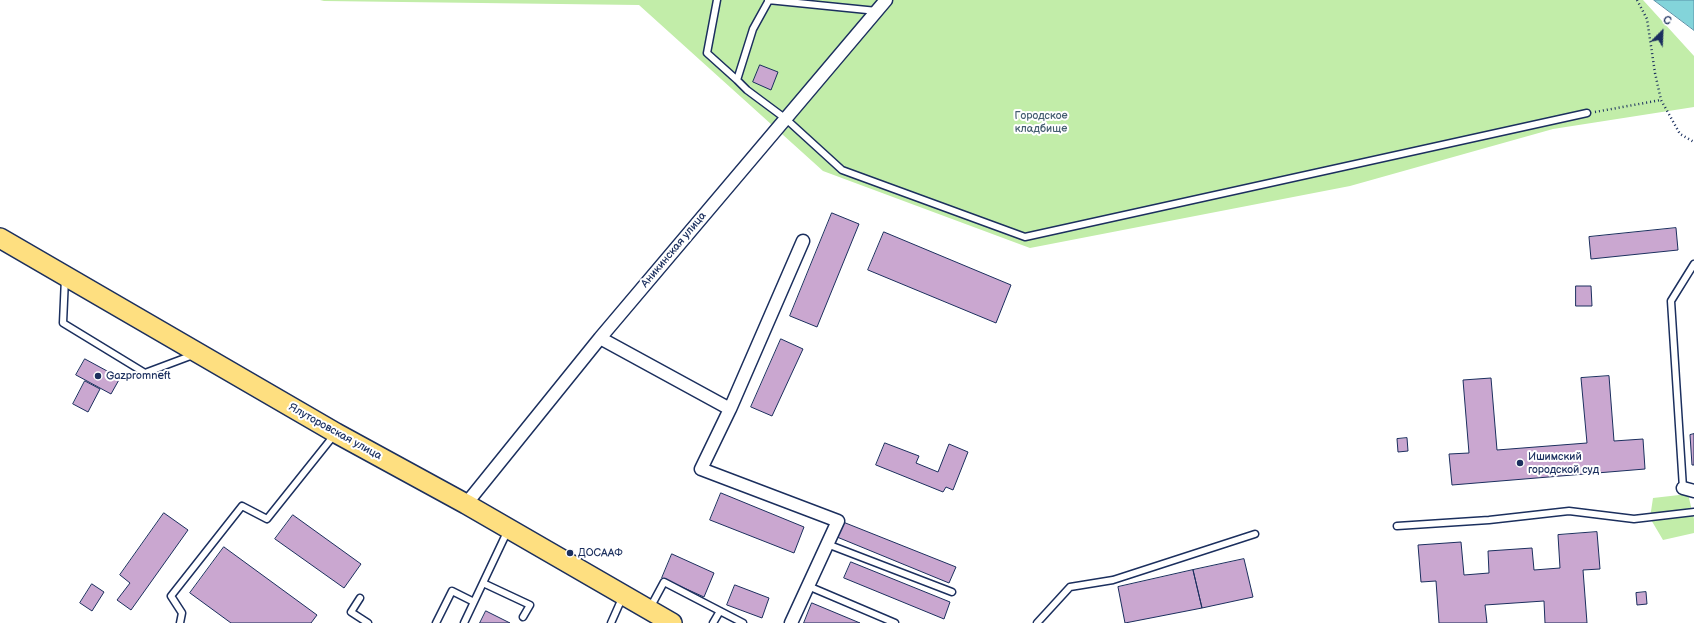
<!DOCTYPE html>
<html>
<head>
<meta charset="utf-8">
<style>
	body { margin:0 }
	#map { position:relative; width:1694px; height:623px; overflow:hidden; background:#fff; font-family:"Balsamiq Sans",sans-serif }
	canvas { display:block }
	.north { position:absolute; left:1642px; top:12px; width:40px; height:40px; -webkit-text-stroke:3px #fff; paint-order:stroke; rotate:24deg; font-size:11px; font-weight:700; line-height:16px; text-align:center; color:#1b2f5e }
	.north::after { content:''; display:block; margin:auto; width:14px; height:18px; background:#1b2f5e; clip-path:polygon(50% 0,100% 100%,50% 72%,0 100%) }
</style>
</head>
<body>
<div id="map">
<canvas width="1694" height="623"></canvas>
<div class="north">С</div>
</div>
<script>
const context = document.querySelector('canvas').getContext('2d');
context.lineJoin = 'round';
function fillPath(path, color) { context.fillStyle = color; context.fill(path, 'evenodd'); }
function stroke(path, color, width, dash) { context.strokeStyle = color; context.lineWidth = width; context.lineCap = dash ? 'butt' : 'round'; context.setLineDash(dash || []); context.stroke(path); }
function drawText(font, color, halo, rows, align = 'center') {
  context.font = font + ' "Balsamiq Sans",sans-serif'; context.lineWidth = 4; context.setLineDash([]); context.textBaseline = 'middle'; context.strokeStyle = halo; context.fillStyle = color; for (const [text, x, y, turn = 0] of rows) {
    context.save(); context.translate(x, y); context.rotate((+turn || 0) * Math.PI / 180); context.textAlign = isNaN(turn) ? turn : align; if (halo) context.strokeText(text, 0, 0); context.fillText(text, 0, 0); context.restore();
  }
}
const green = new Path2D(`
	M320,0H1643L1694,56V107L1553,129L1350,186L1030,248L823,171L639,5L324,1Z
	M1688,494L1694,519V533L1663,540L1650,518L1653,498Z`);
const water = new Path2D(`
	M1654,0H1694V30Z`);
const building = new Path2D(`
	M760,65L778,72L771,90L753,82Z
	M832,213L859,224L817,327L790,316Z
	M1676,228L1678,250L1591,259L1589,237Z
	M884,232L1011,285L996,323L868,270Z
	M1576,286H1591L1592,306H1576Z
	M781,339L803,349L772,416L751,407Z
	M85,359L120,378L111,394L76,375Z
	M1609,376L1614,441L1643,439L1645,469L1452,485L1449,454L1469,453L1463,380L1491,378L1497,450L1587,443L1581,378Z
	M85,381L100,389L88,412L73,404Z
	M1694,434V465H1692L1690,435Z
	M1407,438L1408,451L1398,452L1397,439Z
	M885,443L919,456L916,463L938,472L949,444L968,452L953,490L946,487L943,492L876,465Z
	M721,493L804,527L794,553L710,520Z
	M164,513L188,530L131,610L117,600L130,583L120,575Z
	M293,515L361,564L344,588L275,539Z
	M843,522L956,567L949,583L837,537Z
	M1597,532L1600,569L1583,570L1587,623H1545L1544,601L1485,605L1487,623H1439L1436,581L1421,582L1418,545L1461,542L1464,575L1489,573L1488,551L1532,548L1534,570L1560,568L1558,535Z
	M224,547L317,615L311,623H231L190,593Z
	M672,554L714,573L704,597L662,578Z
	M1244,559L1253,597L1202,608L1193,570Z
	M851,562L950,602L944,619L844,578Z
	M1193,570L1202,608L1125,623L1118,587Z
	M92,584L104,592L92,611L80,603Z
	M735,585L769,598L762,618L727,605Z
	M1646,592L1647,604L1637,605L1636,593Z
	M812,603L860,623H804Z
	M486,611L510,623H480Z`);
const path = new Path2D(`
	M1637,0L1647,19L1655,73L1661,100L1680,134L1694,142
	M1595,112L1661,100`);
const lane = new Path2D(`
	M717,0L707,53L737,80
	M768,0L877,11
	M769,0L753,29L737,80L747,90L786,119L842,170L1025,237L1587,113
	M65,278L63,323L145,373L193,355
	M1683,488L1671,301L1694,264
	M1397,526L1489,520L1569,511L1634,519L1694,512
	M827,544L952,592
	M483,583L530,605L523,617
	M808,586L895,623
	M360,598L351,612L368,623
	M650,608L664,582L743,623
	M180,623L182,613L171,596L242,506L267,519L335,434
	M436,623L452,591L474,602
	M464,623L508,530
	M611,623L623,596
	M713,623L720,611
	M1037,623L1070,587L1113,580L1255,534`);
const street = new Path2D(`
	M600,338L730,409L701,469L838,521L791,623
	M730,409L803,241
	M1683,488L1694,491
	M466,504L600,338L886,0`);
const primary = new Path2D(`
	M0,238L336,433L466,504L672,623`);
const markers = [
	[98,376,4,"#1b2f5e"],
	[1520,463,4,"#1b2f5e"],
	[570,553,4,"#1b2f5e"]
];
const parkNames = [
	["Городское",1041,116],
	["кладбище",1041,129]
];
const streetNames = [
	["Аникинская улица",674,250,-50],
	["Ялуторовская улица",335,432,29]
];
const poiNames = [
	["Gazpromneft",106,376],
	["Ишимский",1528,457],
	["городской суд",1528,470],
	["ДОСААФ",578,553]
];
fillPath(green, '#c2eda9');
fillPath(water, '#83d4da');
stroke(water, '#5992a8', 1);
fillPath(building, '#caa7d0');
stroke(building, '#1b2f5e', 1);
stroke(lane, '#1b2f5e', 9);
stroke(street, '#1b2f5e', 15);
stroke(primary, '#1b2f5e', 22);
stroke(path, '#1b2f5e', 2.5, [1, 3]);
stroke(lane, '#fff', 6);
stroke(street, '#fff', 12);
stroke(primary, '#fedf80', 19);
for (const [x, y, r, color] of markers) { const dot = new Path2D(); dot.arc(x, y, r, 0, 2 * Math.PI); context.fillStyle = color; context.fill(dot); stroke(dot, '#fff', 1.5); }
drawText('11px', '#455e71', '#fff', parkNames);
drawText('11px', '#1b2f5e', '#fff', streetNames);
drawText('11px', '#1b2f5e', '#fff', poiNames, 'left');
</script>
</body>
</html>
